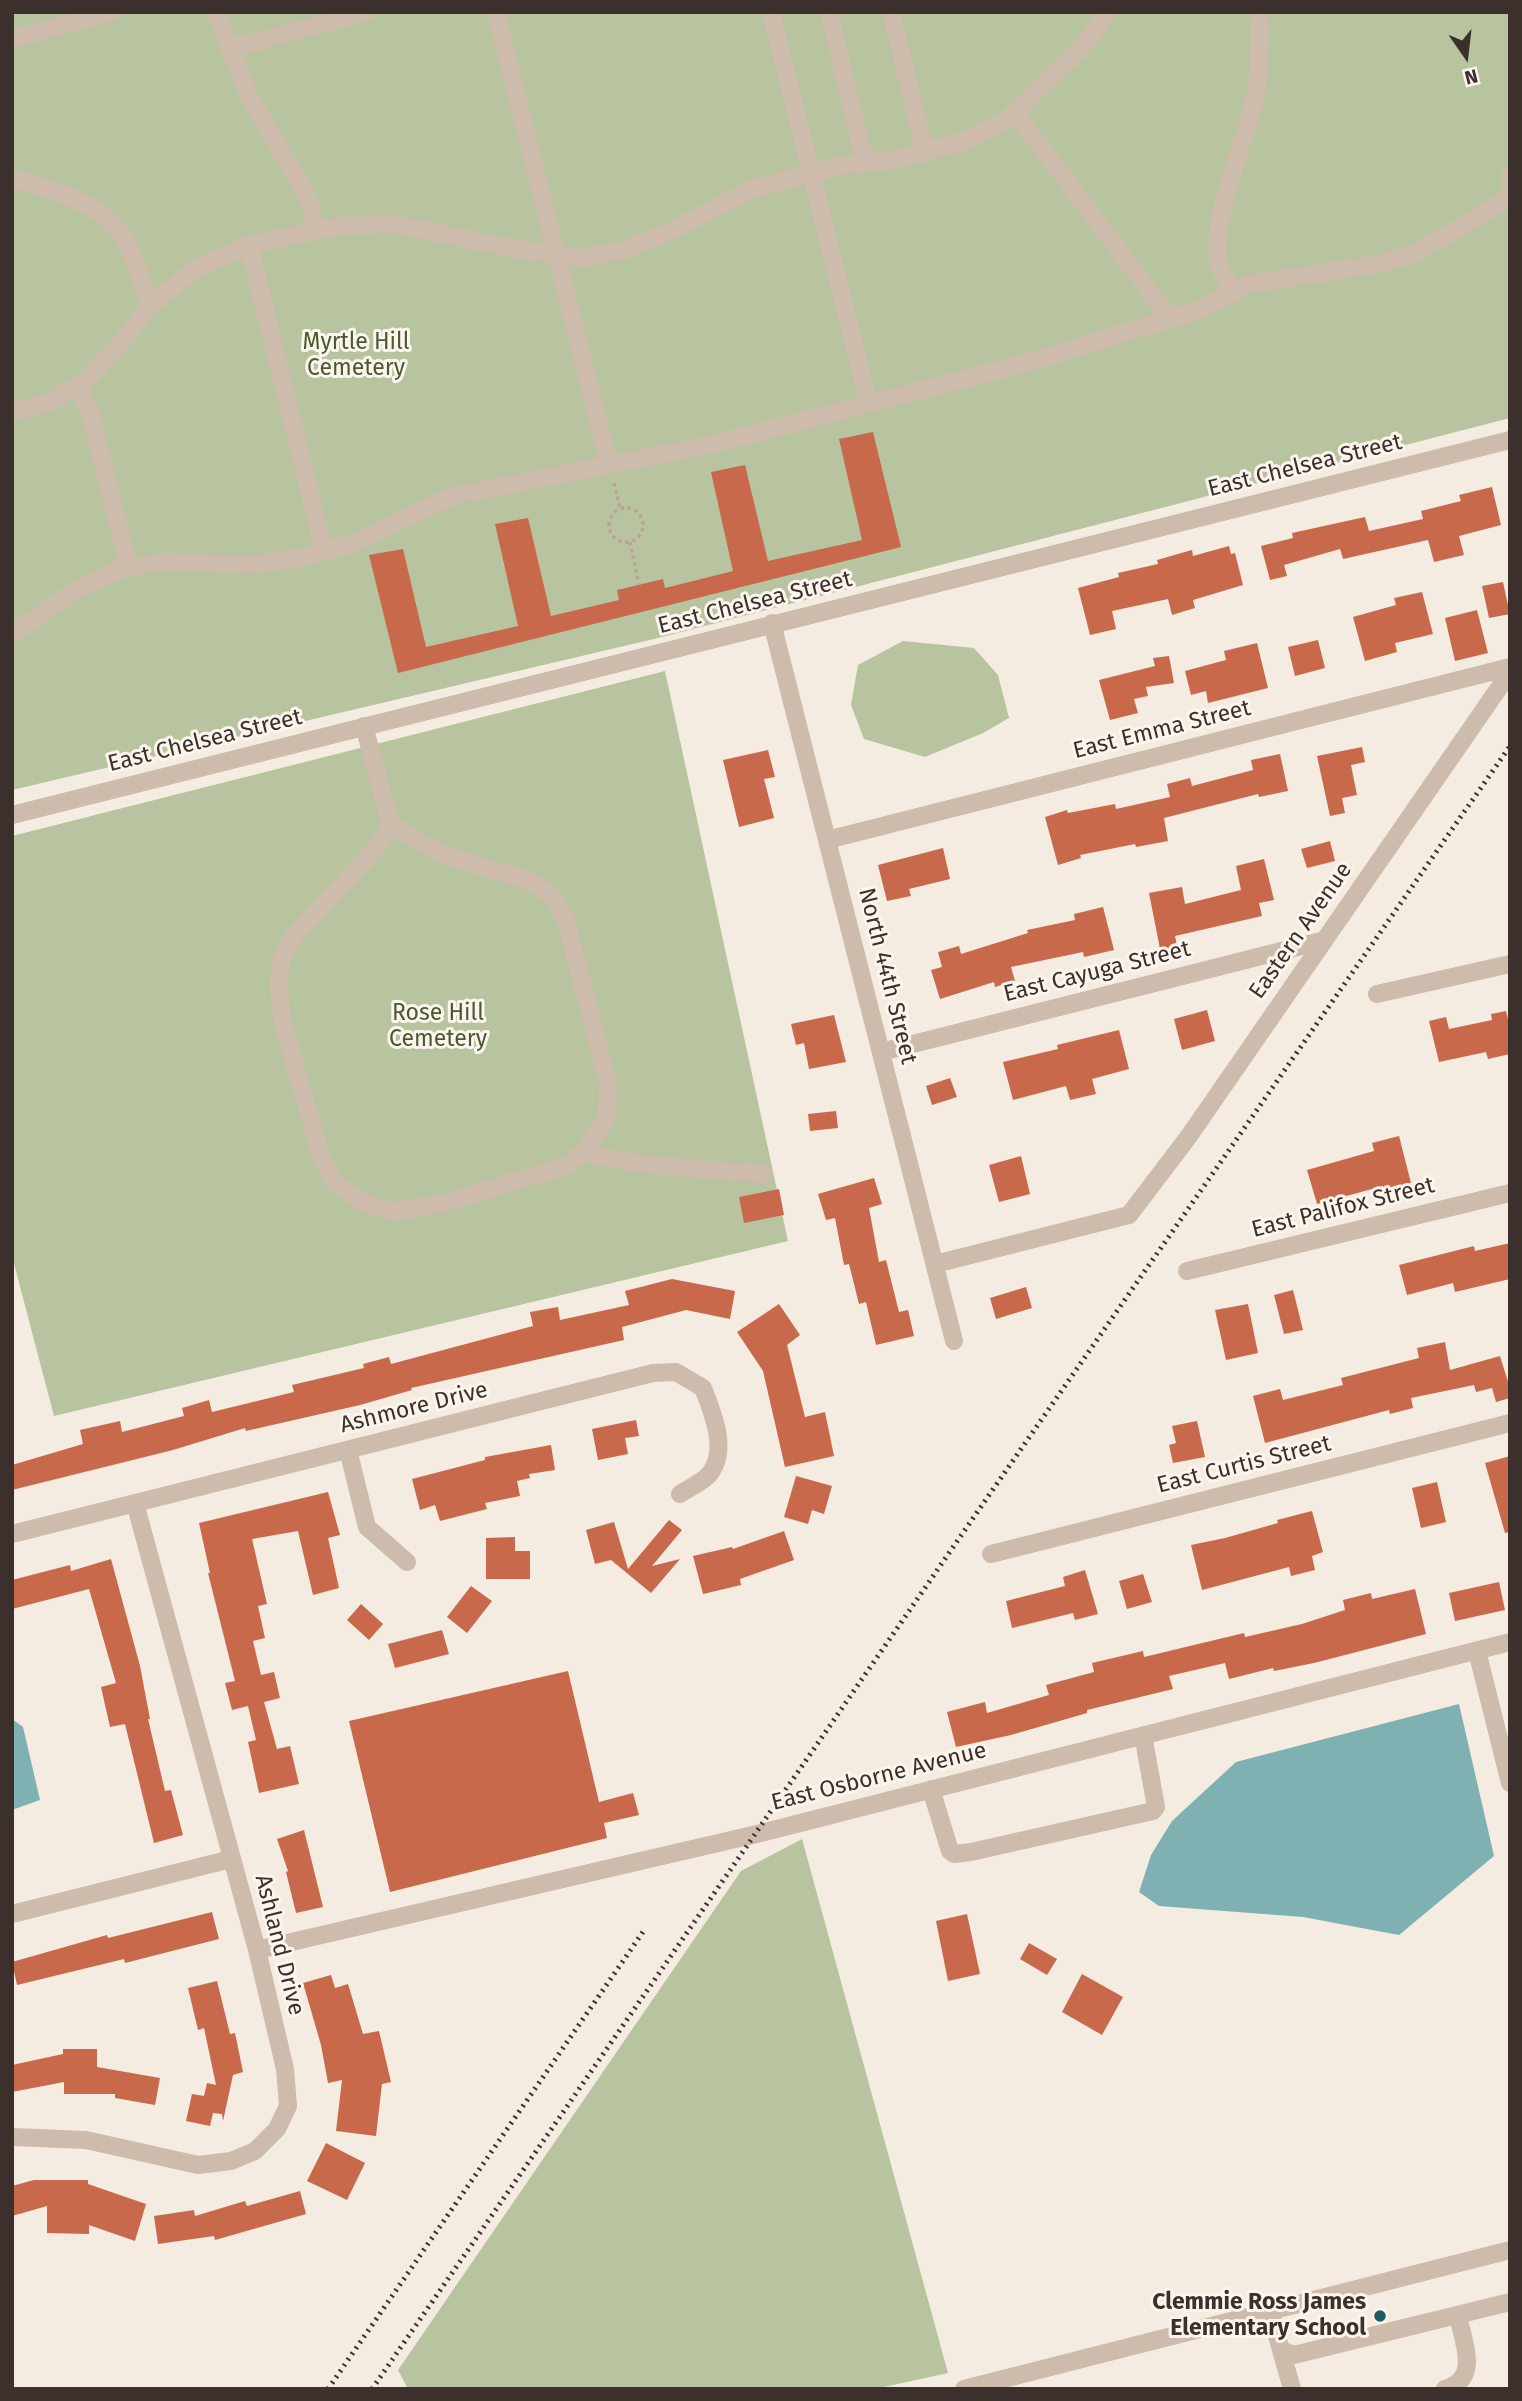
<!DOCTYPE html>
<html>
<head>
<meta charset="utf-8">
<style>
	body { margin:0 }
	#map { position:relative; width:1522px; height:2401px; overflow:hidden; background:#f4ebe1; font-family:"Fira Sans",sans-serif }
	canvas { display:block }
	.frame { position:absolute; inset:0; border:14px solid #3b302b; pointer-events:none }
	.north { position:absolute; left:1431px; top:21px; width:70px; height:70px; -webkit-text-stroke:5px #fbf5ee; paint-order:stroke; rotate:166deg; font-size:19px; font-weight:700; line-height:28px; text-align:center; color:#3b302b }
	.north::after { content:''; display:block; margin:auto; width:24px; height:32px; background:#3b302b; clip-path:polygon(50% 0,100% 100%,50% 72%,0 100%) }
</style>
</head>
<body>
<div id="map">
<canvas width="1522" height="2401"></canvas>
<div class="frame"></div>
<div class="north">N</div>
</div>
<script>
const context = document.querySelector('canvas').getContext('2d');
context.lineJoin = 'round';
function fillPath(path, color) { context.fillStyle = color; context.fill(path, 'evenodd'); }
function stroke(path, color, width, dash) { context.strokeStyle = color; context.lineWidth = width; context.lineCap = dash ? 'butt' : 'round'; context.setLineDash(dash || []); context.stroke(path); }
function drawText(font, color, halo, rows, align = 'center') {
  context.font = font + ' "Fira Sans",sans-serif'; context.lineWidth = 6; context.setLineDash([]); context.textBaseline = 'middle'; context.strokeStyle = halo; context.fillStyle = color; for (const [text, x, y, turn = 0] of rows) {
    context.save(); context.translate(x, y); context.rotate((+turn || 0) * Math.PI / 180); context.textAlign = isNaN(turn) ? turn : align; if (halo) context.strokeText(text, 0, 0); context.fillText(text, 0, 0); context.restore();
  }
}
const green = new Path2D(`
	M12,12H1510V418L658,638L12,790Z
	M903,641L974,648L998,675L1009,718L983,733L925,757L864,739L851,705L858,665Z
	M665,671L788,1241L54,1416L12,1256V836Z
	M802,1839L948,2373L875,2389H408L398,2370L741,1871Z`);
const water = new Path2D(`
	M1459,1704L1494,1856L1399,1935L1303,1917L1159,1906L1139,1892L1151,1855L1172,1821L1236,1762Z
	M12,1719L23,1727L40,1800L12,1810Z`);
const building = new Path2D(`
	M873,432L901,547L398,673L369,555L403,549L426,647L518,626L495,524L528,518L551,616L619,600L617,590L663,579L665,588L733,571L711,472L745,465L768,561L862,540L839,439Z
	M1492,487L1501,525L1459,536L1464,555L1434,562L1428,540L1343,559L1340,549L1284,565L1287,576L1270,580L1261,546L1293,538L1292,533L1365,517L1369,531L1423,519L1421,511L1461,501L1459,495Z
	M1229,546L1231,554L1235,553L1243,585L1193,600L1195,608L1172,615L1168,599L1112,611L1116,629L1090,635L1078,588L1119,577L1118,573L1158,564L1157,560L1192,550L1193,556Z
	M1503,582L1510,614L1489,618L1482,586Z
	M1422,592L1433,634L1395,643L1397,652L1365,661L1353,617L1396,605L1394,598Z
	M1477,610L1488,653L1455,661L1445,618Z
	M1318,640L1325,668L1295,676L1288,647Z
	M1257,643L1268,688L1208,703L1206,691L1191,695L1185,671L1226,660L1224,651Z
	M1169,656L1174,683L1146,687L1148,696L1134,699L1138,713L1110,720L1099,680L1155,666L1153,658Z
	M1362,747L1365,762L1351,765L1357,795L1342,798L1345,813L1330,816L1317,756Z
	M768,750L775,777L764,779L774,818L739,827L723,760Z
	M1280,754L1288,791L1259,797L1258,794L1164,818L1168,841L1136,847L1135,844L1080,855L1081,858L1058,865L1045,817L1067,810L1068,813L1115,804L1116,809L1170,797L1167,784L1190,778L1192,786L1253,770L1251,760Z
	M1330,841L1335,861L1307,868L1301,849Z
	M943,848L950,879L909,889L911,896L887,901L878,865Z
	M1264,859L1274,900L1259,903L1262,916L1175,936L1179,956L1162,959L1149,893L1182,887L1185,904L1241,890L1236,866Z
	M1103,907L1114,950L1084,957L1083,952L1011,967L1015,981L995,987L994,982L940,999L931,970L942,967L938,952L959,946L961,954L1028,933L1027,930L1075,920L1074,914Z
	M1207,1010L1215,1041L1182,1050L1174,1019Z
	M1506,1011L1510,1027V1054L1488,1059L1486,1052L1439,1062L1429,1021L1446,1017L1449,1029L1492,1020L1491,1014Z
	M834,1015L846,1062L809,1069L804,1043L796,1045L791,1024Z
	M1119,1030L1129,1069L1092,1079L1096,1094L1070,1100L1066,1086L1013,1100L1003,1062L1058,1049L1057,1045Z
	M950,1078L957,1097L932,1105L926,1086Z
	M836,1111L838,1128L810,1131L808,1114Z
	M1399,1136L1411,1183L1383,1189V1186L1317,1204L1307,1170L1374,1151L1372,1143Z
	M1021,1156L1030,1194L999,1202L989,1165Z
	M874,1178L882,1204L869,1208L879,1262L886,1260L899,1312L908,1310L914,1336L876,1345L866,1302L859,1304L849,1264L844,1265L835,1218L826,1220L818,1194Z
	M779,1189L784,1215L744,1223L739,1197Z
	M1510,1243V1279L1455,1292L1453,1283L1407,1295L1399,1265L1474,1246L1475,1251Z
	M672,1279L735,1291L730,1319L686,1310L622,1327L624,1340L411,1388L412,1390L360,1405L246,1431L245,1428L173,1450L12,1490V1465L83,1444L80,1430L120,1421L122,1432L184,1416L182,1408L209,1400L212,1412L294,1392L292,1385L364,1368L363,1364L389,1357L391,1364L533,1326L530,1312L558,1307L560,1320L629,1305L625,1291Z
	M1026,1287L1032,1308L996,1319L990,1298Z
	M1293,1290L1303,1330L1284,1334L1274,1295Z
	M779,1304L800,1335L787,1345L805,1417L825,1412L834,1456L785,1467L763,1371L737,1332Z
	M1248,1304L1258,1353L1226,1360L1215,1310Z
	M1445,1342L1450,1370L1500,1356L1510,1388V1398L1496,1402L1492,1388L1476,1392L1474,1385L1411,1398L1413,1408L1390,1414L1389,1410L1265,1443L1253,1396L1280,1389L1283,1400L1343,1385L1341,1378L1419,1358L1417,1348Z
	M636,1420L639,1436L625,1438L628,1454L598,1460L592,1429Z
	M1197,1421L1205,1457L1173,1463L1169,1445L1176,1443L1172,1426Z
	M551,1445L555,1470L529,1474L530,1478L517,1481L520,1496L485,1503L487,1509L440,1521L435,1505L420,1510L412,1479L485,1460V1457Z
	M1510,1456V1532L1505,1533L1485,1463Z
	M796,1476L832,1486L824,1514L812,1510L808,1524L784,1517Z
	M1437,1482L1446,1522L1421,1528L1412,1488Z
	M328,1492L340,1535L328,1538L339,1588L313,1595L298,1531L252,1539L267,1604L258,1606L265,1638L253,1641L261,1675L274,1672L280,1698L264,1702L277,1749L290,1746L299,1784L259,1793L248,1742L256,1740L248,1706L232,1710L225,1683L235,1681L208,1573H210L199,1523Z
	M1312,1511L1323,1552L1312,1556L1315,1570L1291,1576L1289,1567L1202,1590L1191,1545L1225,1538L1278,1523L1277,1520Z
	M669,1520L682,1530L652,1566L680,1559L651,1593L611,1560L595,1564L586,1530L614,1522L628,1569Z
	M784,1531L794,1560L740,1579L741,1585L703,1594L693,1556L732,1547L733,1549Z
	M515,1537V1551H530V1579H486V1538Z
	M111,1559L140,1666L150,1719H148L165,1791L171,1790L183,1835L154,1843L125,1724L110,1727L101,1687L116,1683L89,1589L12,1609V1580L70,1565L71,1571Z
	M1085,1570L1098,1614L1075,1620L1073,1613L1012,1628L1006,1601L1065,1586L1063,1577Z
	M1143,1574L1152,1602L1127,1609L1119,1581Z
	M1499,1582L1505,1610L1455,1621L1449,1593Z
	M471,1586L492,1601L467,1633L447,1617Z
	M1415,1589L1426,1634L1314,1663L1274,1671L1273,1668L1229,1679L1225,1663L1169,1676L1173,1689L1087,1710V1713L1011,1735L956,1747L947,1712L985,1702L987,1713L1049,1695L1046,1685L1094,1672L1092,1663L1143,1651L1144,1657L1244,1633L1245,1637L1302,1624L1345,1610L1343,1600L1371,1593L1372,1599Z
	M361,1604L383,1624L369,1640L347,1620Z
	M442,1630L449,1654L395,1668L388,1644Z
	M568,1671L599,1802L633,1793L639,1815L604,1823L607,1838L390,1892L349,1721Z
	M304,1830L323,1907L296,1913L286,1872L288,1871L277,1839Z
	M212,1912L219,1939L125,1963L124,1959L17,1985L12,1962L107,1935L108,1938Z
	M967,1914L980,1974L948,1981L936,1921Z
	M1029,1943L1057,1959L1047,1975L1020,1959Z
	M1082,1974L1123,1997L1102,2035L1062,2012Z
	M331,1975L335,1988L348,1984L363,2034L379,2031L391,2082L382,2084L376,2136L336,2131L342,2080L328,2083L321,2045L303,1983Z
	M217,1981L230,2034L235,2033L243,2072L233,2075L223,2121L222,2114L213,2113L210,2126L186,2121L192,2094L204,2096L207,2083L216,2085L204,2028L198,2030L188,1988Z
	M63,2049H97V2067L160,2078L155,2105L115,2098V2094H64V2082L12,2092V2065L63,2054Z
	M326,2143L365,2163L347,2200L307,2181Z
	M34,2180H88V2184L146,2204L135,2241L89,2225V2234L47,2233V2206L12,2216V2186Z
	M300,2191L306,2214L215,2240L214,2236L158,2244L154,2216L194,2210L195,2216L245,2201L247,2206Z`);
const path = new Path2D(`
	M614,483L620,508
	M609 525a17 17 0 1 1 34 0a17 17 0 1 1-34 0Z
	M630,542L639,585`);
const minor = new Path2D(`
	M216,12L250,98L304,190L311,206L314,230
	M496,12L609,465
	M771,12L869,404
	M829,12L865,163
	M891,12L925,152
	M12,39L112,12
	M229,49L366,12
	M1015,112L1170,318
	M1510,175V192
	M12,179C53,189 106,204 127,244C137,263 142,286 150,306
	M249,245L324,551
	M1234,292C1229,284 1223,276 1220,268C1206,222 1249,137 1257,88C1260,64 1259,37 1260,12
	M76,387L89,409L129,568
	M12,412L50,402L85,381L115,350L150,306L194,269L249,245L338,226L396,224L494,245L556,255L580,258L621,251L673,230L748,191L796,177L845,165L900,159L965,141L1006,120L1079,51L1108,12
	M772,623L954,1341
	M12,634L76,590L118,570L160,562L256,564L304,557L354,543L452,496L709,445L1023,364L1196,311L1249,284L1380,264L1417,252L1510,198
	M364,726L391,825L442,854L532,882L552,897L566,920L608,1082L607,1116L588,1147L566,1166L440,1204L392,1212L359,1201L334,1181L322,1159L283,1024L278,984L282,958L295,934L368,858L391,825
	M12,815L1510,440
	M827,840L1510,667
	M1377,994L1510,964
	M881,1052L1325,940
	M581,1153L649,1165L764,1174
	M935,1264L1129,1215L1189,1136L1510,672
	M1187,1271L1510,1193
	M348,1450L367,1527L407,1562
	M12,1534L653,1373L676,1372L703,1388C712,1411 728,1448 711,1472C705,1481 689,1488 680,1494
	M991,1554L1510,1423
	M1477,1651L1510,1783
	M931,1789L950,1851L954,1854L971,1852L1153,1811L1156,1807L1143,1735
	M12,1914L231,1859
	M257,1950L757,1834L1510,1642
	M12,2137L86,2140L198,2165L231,2161L255,2151L277,2129L288,2106L285,2069L257,1950L135,1503
	M1270,2311L1281,2350L1294,2355L1510,2302
	M1281,2350L1292,2389
	M964,2389L1510,2250
	M1445,2389C1481,2379 1463,2343 1458,2315`);
const rail = new Path2D(`
	M328,2389L645,1929
	M372,2389L987,1498L1510,746`);
const markers = [
	[1380,2316,7,"#1f5a5e"]
];
const parkNames = [
	["Myrtle Hill",356,343],
	["Cemetery",356,369],
	["Rose Hill",438,1014],
	["Cemetery",438,1040]
];
const streetNames = [
	["East Chelsea Street",1305,466,-14],
	["East Chelsea Street",755,603,-14],
	["East Emma Street",1162,730,-14],
	["East Chelsea Street",205,741,-14],
	["Eastern Avenue",1301,931,-55],
	["East Cayuga Street",1097,972,-14],
	["North 44th Street",887,976,76],
	["East Palifox Street",1343,1208,-14],
	["Ashmore Drive",414,1408,-14],
	["East Curtis Street",1244,1465,-14],
	["East Osborne Avenue",879,1777,-14],
	["Ashland Drive",279,1945,76]
];
const poiNames = [
	["Clemmie Ross James",1366,2303],
	["Elementary School",1366,2329]
];
fillPath(green, '#b8c4a0');
fillPath(water, '#7fb0b2');
fillPath(building, '#c8694b');
stroke(path, '#b9a596', 3.5, [3.5, 3.5]);
stroke(minor, '#cdbbac', 18);
stroke(rail, '#3b302b', 5, [2, 5]);
for (const [x, y, r, color] of markers) { const dot = new Path2D(); dot.arc(x, y, r, 0, 2 * Math.PI); context.fillStyle = color; context.fill(dot); stroke(dot, '#fbf5ee', 2.5); }
drawText('23px', '#4a5a2e', '#fbf5ee', parkNames);
drawText('23px', '#3b302b', '#fbf5ee', streetNames);
drawText('bold 23px', '#3b302b', '#fbf5ee', poiNames, 'right');
</script>
</body>
</html>
